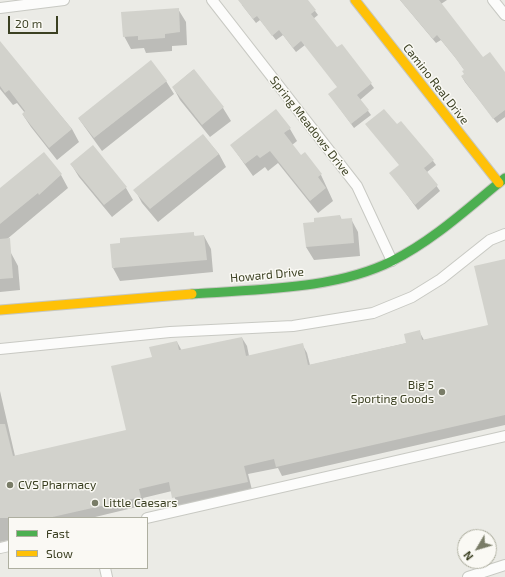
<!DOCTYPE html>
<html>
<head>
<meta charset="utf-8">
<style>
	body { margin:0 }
	#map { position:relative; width:505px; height:577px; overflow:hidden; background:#ebebe6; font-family:"Exo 2",sans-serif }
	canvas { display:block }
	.legend { position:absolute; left:8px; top:517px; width:140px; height:52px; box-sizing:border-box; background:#faf9f4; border:1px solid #aeafa0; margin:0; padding:5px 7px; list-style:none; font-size:12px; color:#3b4022 }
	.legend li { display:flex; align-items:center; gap:8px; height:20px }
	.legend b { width:20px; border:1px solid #aeafa0 }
	.north { position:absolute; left:457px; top:529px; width:40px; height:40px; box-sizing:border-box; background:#faf9f4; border:1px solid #aeafa0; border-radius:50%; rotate:232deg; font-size:11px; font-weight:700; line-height:16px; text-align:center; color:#3b4022 }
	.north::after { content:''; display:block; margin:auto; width:14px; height:18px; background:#797c67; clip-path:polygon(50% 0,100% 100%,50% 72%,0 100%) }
	.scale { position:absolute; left:8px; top:16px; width:50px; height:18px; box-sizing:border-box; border:2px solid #3b4022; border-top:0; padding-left:5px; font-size:12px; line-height:14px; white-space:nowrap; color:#3b4022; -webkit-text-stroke:3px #faf9f4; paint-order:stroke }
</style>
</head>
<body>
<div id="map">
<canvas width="505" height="577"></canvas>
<ul class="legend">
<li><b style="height:5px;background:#4caf50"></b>Fast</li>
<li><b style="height:5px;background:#ffc107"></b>Slow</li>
</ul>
<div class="north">N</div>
<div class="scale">20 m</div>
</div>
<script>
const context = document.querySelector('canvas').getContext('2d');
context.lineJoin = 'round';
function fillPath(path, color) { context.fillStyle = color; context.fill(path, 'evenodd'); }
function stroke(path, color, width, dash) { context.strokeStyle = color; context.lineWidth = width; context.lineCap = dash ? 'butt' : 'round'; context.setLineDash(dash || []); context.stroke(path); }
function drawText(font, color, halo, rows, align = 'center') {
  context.font = font + ' "Exo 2",sans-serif'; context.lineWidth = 3; context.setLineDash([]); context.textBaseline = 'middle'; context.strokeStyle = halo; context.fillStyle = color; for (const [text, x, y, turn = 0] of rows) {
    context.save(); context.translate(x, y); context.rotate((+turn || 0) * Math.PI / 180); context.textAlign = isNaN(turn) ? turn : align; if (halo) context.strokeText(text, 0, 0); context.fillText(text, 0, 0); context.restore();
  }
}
const shadow = new Path2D(`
	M307,0L318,15L313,19L337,48L342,45L374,88L360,100L371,115L354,128L329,94L338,87L305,45L296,52L283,35L276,40L260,20L256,23L242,5Z
	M400,0H447L441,4L483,58L505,74V117L497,123L465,82L462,77L465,74V71L458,61L441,40L436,43Z
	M178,9L186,22L187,45L172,46V51L146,53L144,48L131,49L124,36Z
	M0,43L72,129L79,142L57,160L31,127L23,115L25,113L17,103L13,105L0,89Z
	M193,70L223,108L231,121L210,137L180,100L173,87Z
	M166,81L174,94L102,151L79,119Z
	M397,126L433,161L436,165L427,172L440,191L418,210L394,177L400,165Z
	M290,129L297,141L292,145L301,156L321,175L333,201L318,213L278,163L268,171L265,167L253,176L231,145Z
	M203,135L219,154L226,167L158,222L142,203L135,190Z
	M44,154L61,175L68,188L0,245V189Z
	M71,164L126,188L133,200L112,217L79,177Z
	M340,216L342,220L351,219L358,232L360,256L314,260L306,247L315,223Z
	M193,233L195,237L204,236L211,249L213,272L120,281L113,268Z
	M0,251L11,253L18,266L20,290L0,292Z
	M505,260V425L282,476L278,468L248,474L252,490L178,506L172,491L143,498L145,505L91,518H9V540L0,542V391L15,456L127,431L153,358L177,342L182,351L242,338L247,346L249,356L302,344L307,353L310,365L407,343L419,331L424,340L489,326Z`);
const building = new Path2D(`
	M238,0H308L316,10L311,14L337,47L342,44L372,83L357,95L369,110L351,124L328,94L337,87L301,41L293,48L279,30L272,36L257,16L253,19Z
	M400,0H439L483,57L490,52L505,72V110L493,119L461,76L464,74L462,71L464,70L454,56L437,35L433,39Z
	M179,8L180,32L165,34V38L138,40V36L123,37L121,12Z
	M0,41L72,129L49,148L22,114L25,111L9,90L5,93L0,86Z
	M151,60L167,81L94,138L78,118Z
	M194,69L224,107L202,125L172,87Z
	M276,109L291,128L284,133L301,155L305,152L322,174L318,177L326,188L310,201L270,151L260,158L257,155L245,164L230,145Z
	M384,109L397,124L401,121L434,160L424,168L438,185L415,205L389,173L399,165L365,124Z
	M203,134L219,154L150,209L133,190Z
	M93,145L127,187L104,205L70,164Z
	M44,152L62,174L39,195L38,193L0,224V188Z
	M340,215L341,219L352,218L354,243L306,247L303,223L314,222V218Z
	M194,232V236L204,235L207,260L112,268L110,244L120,243V238Z
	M10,238L13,278L0,279V239Z
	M505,259V415L276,467L274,459L244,466L248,482L172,498L169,482L139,489L141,497L48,518H0V424H5L13,456L126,430L111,366L152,357L149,347L177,341L179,350L242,337L246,356L303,343L308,365L406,343L404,334L420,330L422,340L488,325L474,266Z`);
const lane = new Path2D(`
	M212,0L357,186L392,261
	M493,0L505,15
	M0,8L64,0
	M0,349L170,332L293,326L373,313L412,297L441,279L490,240L505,234
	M147,518L505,436
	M0,548L9,546
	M105,568L107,577
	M468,577L505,565`);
const fast = new Path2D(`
	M192,294C255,289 335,290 392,261C434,240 469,207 505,178`);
const slow = new Path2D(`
	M355,0L499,183
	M0,310L192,294`);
const markers = [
	[442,392,4,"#797c67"],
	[10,485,4,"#797c67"],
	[95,503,4,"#797c67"]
];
const streetNames = [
	["Camino Real Drive",436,84,52],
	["Spring Meadows Drive",310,126,52],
	["Howard Drive",267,275,-5]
];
const poiNames = [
	["Big 5",434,385,"right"],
	["Sporting Goods",434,399,"right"],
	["CVS Pharmacy",18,485],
	["Little Caesars",103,503]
];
fillPath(shadow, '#0003');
fillPath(building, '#d2d2cc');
stroke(lane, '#c8c9c3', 12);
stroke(fast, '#c6c7c0', 11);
stroke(slow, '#c6c7c0', 11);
stroke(lane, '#fcfcfb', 10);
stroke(fast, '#4caf50', 9);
stroke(slow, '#ffc107', 9);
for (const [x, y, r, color] of markers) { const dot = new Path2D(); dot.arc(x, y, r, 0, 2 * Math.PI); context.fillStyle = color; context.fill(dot); stroke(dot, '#faf9f4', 1.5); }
drawText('12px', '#3b4022', '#faf9f4', streetNames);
drawText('12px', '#3b4022', '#faf9f4', poiNames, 'left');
</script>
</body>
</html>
